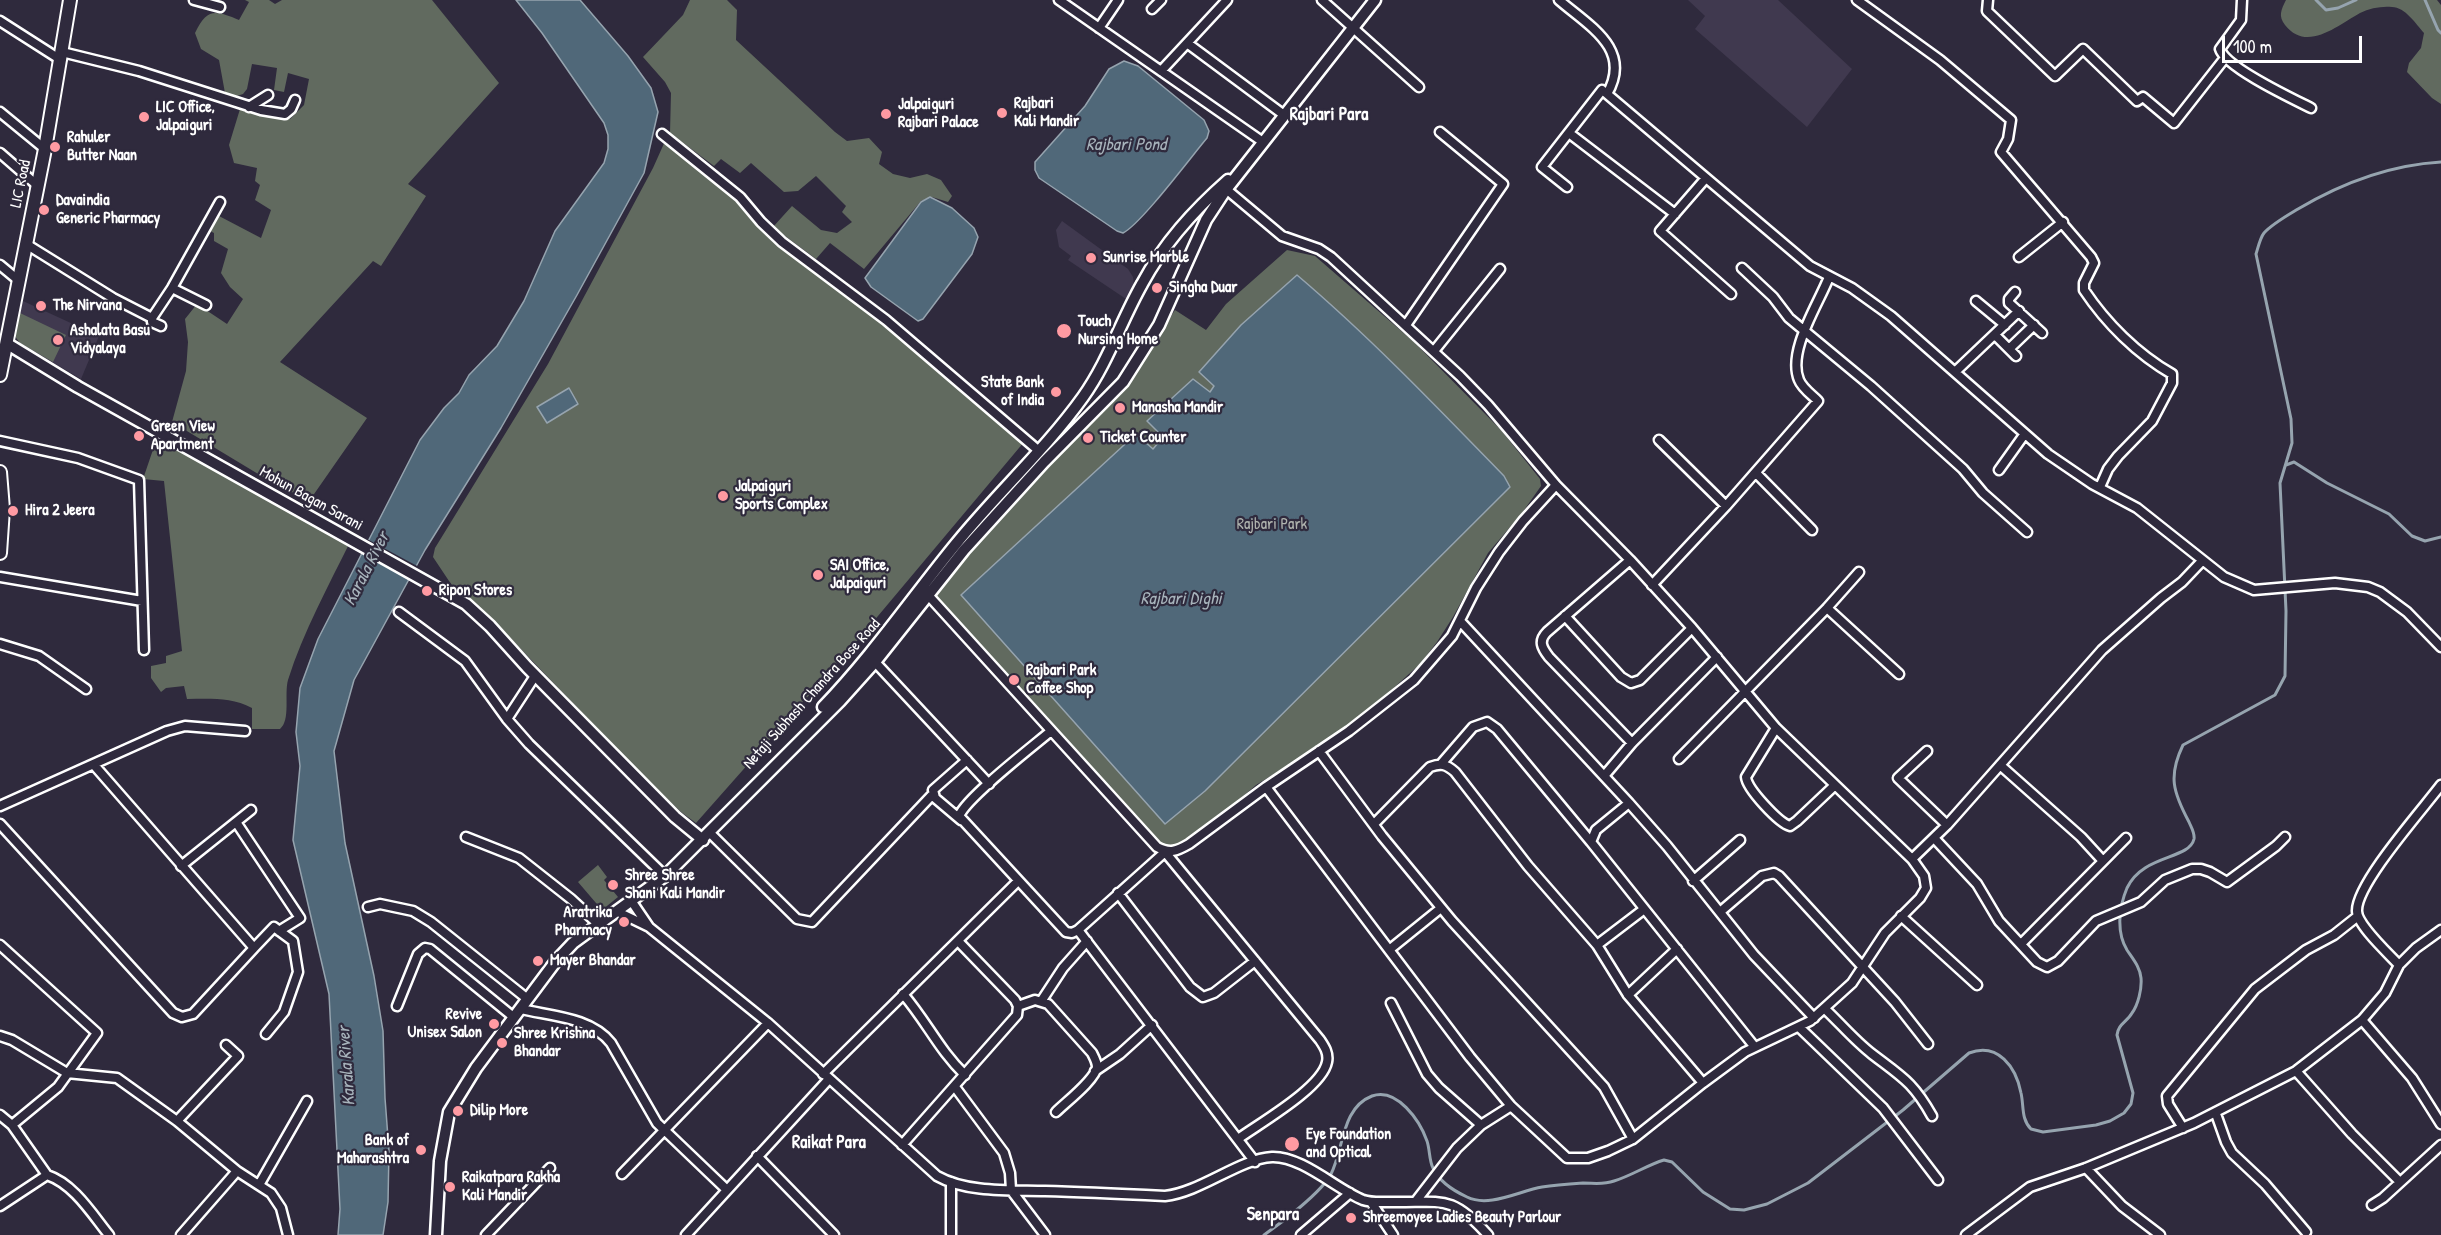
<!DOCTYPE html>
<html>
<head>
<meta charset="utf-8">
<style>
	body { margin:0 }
	#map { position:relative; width:2441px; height:1235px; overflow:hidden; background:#2f2a3d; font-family:"Patrick Hand",sans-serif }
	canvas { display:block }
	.scale { position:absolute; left:2222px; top:36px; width:140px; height:27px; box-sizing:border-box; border:3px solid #fff; border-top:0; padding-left:8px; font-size:18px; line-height:21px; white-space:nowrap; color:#fff; -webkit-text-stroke:4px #2f2a3d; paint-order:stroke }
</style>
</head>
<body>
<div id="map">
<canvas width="2441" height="1235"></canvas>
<div class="scale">100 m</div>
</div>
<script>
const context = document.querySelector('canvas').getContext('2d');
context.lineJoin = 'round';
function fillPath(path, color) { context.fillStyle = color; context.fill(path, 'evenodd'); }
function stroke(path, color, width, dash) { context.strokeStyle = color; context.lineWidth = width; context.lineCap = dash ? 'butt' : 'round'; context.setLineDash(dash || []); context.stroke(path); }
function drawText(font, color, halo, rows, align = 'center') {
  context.font = font + ' "Patrick Hand",sans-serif'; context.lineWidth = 4.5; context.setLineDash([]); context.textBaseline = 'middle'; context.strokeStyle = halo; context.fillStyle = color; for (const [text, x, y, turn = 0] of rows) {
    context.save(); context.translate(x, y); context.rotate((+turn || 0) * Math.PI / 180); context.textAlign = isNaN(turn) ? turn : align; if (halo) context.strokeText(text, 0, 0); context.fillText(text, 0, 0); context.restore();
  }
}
const built = new Path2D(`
	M1688,0H1778L1852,69L1807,127L1695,29L1705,16Z
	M1062,221L1128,269L1133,277L1134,286L1126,299L1068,260L1071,256L1059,247L1056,230Z
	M23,301L99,336L81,379L20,343L14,335Z`);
const green = new Path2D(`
	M245,0H269L275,4L282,0H432L499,83L408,184L426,196L381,266L373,261L280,362L367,418L312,497L301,493L288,492L172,422L186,371L188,342L185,319L197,304L227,324L243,299L230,287L221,273L228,249L214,241V233L208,230L219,216L261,238L271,210L255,200L260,185L255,181L257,168L234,163L229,145L240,109L290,119L304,105L309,79L288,73L284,92L274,90L277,68L252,64L247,89L243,94L237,96L225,93L219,60L201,49L195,33C207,8 215,10 239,20L249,2Z
	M690,0H727L737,10L736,40L835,132L847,141L869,138L882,152L879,164L893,174L910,178L927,174L941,180L952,196L948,202L932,197L921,201L864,269L830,243L816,259L773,227L792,206L821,230L837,233L852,222L842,212L846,206L816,176L798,191L784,192L751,163L740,173L721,159L714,166L670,133L671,93L665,82L643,57L683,15Z
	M2286,0H2437L2441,5V104L2432,98L2407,72L2409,63L2421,48L2424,33C2416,24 2405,7 2392,7C2382,6 2370,8 2360,13C2338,25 2307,53 2285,25C2278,16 2281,10 2286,0Z
	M666,139L737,198L816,270V274L832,286L836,284L869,309L1024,442L857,641L696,823L681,812L644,777L490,617L455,590L433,557L435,548L548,364L653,168Z
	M1287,250L1315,256L1414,342L1501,430L1540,479L1541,486L1522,513L1488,553L1453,617L1437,642L1420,664L1377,703L1338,735L1256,785L1217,819L1180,845L1166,846L1150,836L937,599L936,593L1025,486L1086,428L1126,385L1175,310L1206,330L1226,304Z
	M20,313L66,335L53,362L20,343L14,335Z
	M158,435L351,540C329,585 303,632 288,680C284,694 291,720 280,729H252V708C231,697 210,699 187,699L184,686L166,688L161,692L151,678V666L166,663V656L182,651L164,481L143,479Z
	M598,865L607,877L604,880L618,897L602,910L578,882Z`);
const water = new Path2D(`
	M516,0H580L628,56L651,88L658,112L644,173L577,295L501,428L425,550L354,680L334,751L345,843L374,976L383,1031L385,1098L389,1151L388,1202L383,1235H338L340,1209L329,994L293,840L300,766L296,732L300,688L318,639L420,440L444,408L459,393L469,375L497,346L524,301L555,231L604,163L608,149V135L604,123L542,33Z
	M1124,61L1138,66L1204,120L1209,131L1207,138C1191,157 1141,224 1123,233L1117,231L1039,178L1035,170V162L1085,106L1109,69Z
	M930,197L952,208L974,228L978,237L972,254L923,319L918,321L871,287L865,278L921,202Z
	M1297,275C1371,338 1437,407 1504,476L1510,487L1205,791L1165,824L961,595L1136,434L1153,449L1163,437L1147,421L1193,379L1210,392L1214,386L1199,372L1241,325Z
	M569,388L578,404L547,423L537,407Z`);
const pier = new Path2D(`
	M367,539L419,567L412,580L360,552Z`);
const stream = new Path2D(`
	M2316,0L2326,10L2338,8L2356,0
	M2425,0L2438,30L2441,33
	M2286,465L2294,462L2327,483L2389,514L2412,536L2425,541L2441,537
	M1264,1235C1281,1223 1322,1192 1331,1174C1344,1149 1341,1108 1372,1096C1397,1087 1420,1121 1427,1141C1430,1150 1429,1160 1433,1168C1439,1181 1454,1191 1467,1197C1489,1208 1519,1191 1542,1187C1555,1185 1569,1184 1583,1183C1594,1183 1603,1185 1614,1181C1631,1176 1647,1165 1664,1160L1672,1162L1703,1192L1730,1209L1744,1210L1767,1204L1808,1183L1903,1110L1969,1053C1998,1042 2016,1067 2021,1093C2024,1106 2021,1119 2031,1129L2043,1132L2096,1125L2110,1121L2124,1113L2131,1104L2133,1093L2117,1035C2118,1024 2127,1022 2132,1013C2138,1005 2142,989 2141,978C2140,967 2133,959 2127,950C2116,932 2119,907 2127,888C2143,854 2189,860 2194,839C2195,833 2191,827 2189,822C2173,792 2168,776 2183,745L2275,695L2285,676L2286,611L2280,483L2292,443L2291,419L2256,254C2258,248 2260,238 2264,233C2272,224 2288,215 2298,209C2342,183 2389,165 2441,162`);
const minor = new Path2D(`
	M194,0L220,7
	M1059,0L1263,142
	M1322,0L1419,87
	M1559,0C1589,26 1633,49 1607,94L1810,266L1852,288L1891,316L2048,454L2092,484L2137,508L2224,577L2254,590L2335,583L2368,587L2380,592L2407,612L2441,647
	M1857,0L1940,60L2011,120L2008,139L2001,152L2091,257L2094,263L2084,283V290C2106,323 2137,354 2172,374V383L2152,421L2118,456L2108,469L2100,487
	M1988,0L1987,11L2055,76L2083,49L2137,101L2143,97L2174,123L2225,58
	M2242,0L2241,20L2220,49C2225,67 2293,99 2311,108
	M1152,9L1161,0
	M0,21L61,60
	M1099,28L1118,0
	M1187,43L1284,115
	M62,52L139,71L261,110L285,114L291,109L295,100
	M1161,71L1227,0
	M249,107L268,95
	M0,112L45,149
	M1569,133L1675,214
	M662,134L740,197L761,222L782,242L886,320L1039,451
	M0,153L38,186
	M1706,178L1660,231L1731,294
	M1567,187L1542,167L1602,90L1607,94
	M1226,189L1282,236L1319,249L1331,257L1460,376L1488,405L1556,485L1630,560L1692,628L1776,728L1912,859L1924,876L1926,888L1920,898L1885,933L1852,983L1810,1021L1745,1052L1703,1083L1633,1139L1608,1151L1588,1158H1567L1511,1106L1470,1057L1266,787
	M26,244L113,298L152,318L172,288L220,202
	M2019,257L2063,222
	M0,265L18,280
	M1742,268L1773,297L1789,318L1871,386L1963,469L1983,493L2027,532
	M172,288L206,305
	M2015,292L2009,299V303L2042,333
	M1976,301L2005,325
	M152,318V322L161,326
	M1406,325L1503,184L1440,132
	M1995,335L2016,356
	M2009,349L2034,325
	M1434,351L1500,269
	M1956,371L2019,311
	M1659,440L1726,506
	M0,441L78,458L139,480L144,650
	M1999,470L2024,435
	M1756,473L1812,530
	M1630,560L1547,632C1538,641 1542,648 1549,657L1632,743
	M0,577L142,601
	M1652,585L1726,506L1818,401C1812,395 1802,388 1799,380C1787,351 1818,305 1829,277
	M928,595L1157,847C1170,854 1177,851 1189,844L1266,787L1349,731L1414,680L1452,636L1476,588L1499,552L1523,521L1556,485
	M1827,608L1899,674
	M399,612L465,661L507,719L529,744L663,874
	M1565,616L1621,677L1631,683L1640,680L1692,628
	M1460,621L1629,803L1667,846L1754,955L1814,1018
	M0,644L39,656L86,689
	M875,662L989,784
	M507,719L535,676
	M1776,728L1746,777C1747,789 1779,823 1790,826L1797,821L1834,786
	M1051,731C1032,747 967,797 959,816L1066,932L1072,933L1078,930L1165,852L1320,1040C1324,1046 1329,1053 1327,1062C1322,1088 1260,1123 1238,1139
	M1319,751L1382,836L1452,921L1604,1087L1633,1139
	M1927,751L1898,778L1947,825
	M1679,759L1827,608L1859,572
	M1441,764L1473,727L1487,722L1497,729L1591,842
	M2000,765L2081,837L2103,861
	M1604,776L1632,743L1717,657
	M1629,803L1596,830L1591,842L1754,1046
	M0,806L167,731L185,726L245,731
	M961,820L935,798L933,790L967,760
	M236,822L300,918L279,931
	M0,824L173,1013L182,1017L193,1014L254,948L94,765
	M1374,824L1430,767C1441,763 1446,764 1455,772L1528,866L1597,945L1628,995L1703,1083
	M710,833L797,919L812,922L933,794
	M466,837L519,858L571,899L597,923
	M1934,838L1977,884L1999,921L2037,962L2047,967L2058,961L2096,921L2141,902L2165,880L2192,869H2201L2210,872L2227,882L2276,846L2285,837
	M1912,859L1947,825L2102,650L2161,598L2182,582L2202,561
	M181,866L251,810
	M1693,881L1740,840
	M1118,893L1190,987L1203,997L1214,993L1255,961
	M632,902L649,927L768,1023L937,1176C967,1193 1011,1190 1045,1191C1085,1192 1125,1194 1165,1196C1201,1192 1239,1159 1272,1157C1302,1156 1336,1189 1363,1200C1372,1203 1381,1202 1390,1202C1442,1203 1450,1193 1488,1235
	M368,907L380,904L413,911L431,922L525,997
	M618,912L649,927
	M1720,912L1762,876L1774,873L1779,876L1895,1002L1928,1044
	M1901,916L1977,985
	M1078,930L1255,1162
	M2021,944L2126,838
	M0,945L97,1033L58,1087L12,1125L0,1115
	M1597,945L1643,910
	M254,948L274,927L293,941L298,972L284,1012L266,1034
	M1389,950L1441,908
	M2399,965C2389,954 2357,925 2357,911C2356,884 2423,809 2441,785
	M903,994C927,1022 939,1050 965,1075
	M1628,995L1677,949
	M1042,1000L1063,968L1087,941
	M1391,1003L1427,1074L1439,1088L1481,1125
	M397,1006L418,954L425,948L430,949L511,1015
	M1018,1006L1035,1000L1048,1004L1092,1053C1094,1057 1097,1062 1097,1067C1095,1080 1066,1102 1056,1112
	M521,1009C550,1016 591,1017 611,1043L657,1123L727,1190
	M1825,1009C1840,1023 1855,1041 1872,1054C1902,1077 1913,1082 1932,1116
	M2362,1020L2412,1078L2441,1124
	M1799,1027L1883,1108L1938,1180
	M0,1036L12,1040L67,1073L117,1078L177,1121L237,1171L271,1193L281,1208L288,1235
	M1095,1071L1120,1054L1152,1025
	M2296,1071L2352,1134L2400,1182
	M823,1074L1018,881
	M955,1087L1004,1153L1010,1173L1011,1190L1045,1235
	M2216,1114L2226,1142L2232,1153L2265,1184L2306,1232
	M177,1121L238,1056L226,1045
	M12,1125L47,1175
	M2183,1128L2168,1104L2167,1096L2255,989L2306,950L2334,935L2358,916
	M902,1145L1017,1015L1018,1006L1015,1000L958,941
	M757,1156L834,1235
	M2086,1168L2122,1206L2160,1235
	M622,1174L768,1023
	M259,1185L307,1101
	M1416,1201L1457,1148L1481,1125L1511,1106
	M1371,1202L1393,1235
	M2372,1205L2383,1198L2441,1145
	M0,1206L47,1175C74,1184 92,1214 109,1235
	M181,1235L237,1171
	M486,1235L550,1168
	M686,1235L829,1079
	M951,1235V1182
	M1301,1235L1350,1193
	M1966,1235L2030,1187L2086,1168L2194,1123L2296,1071L2362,1020L2385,993L2399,965L2416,948L2441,930`);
const tertiary = new Path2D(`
	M6,343L78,387L466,604L490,626L527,667L675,817L703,840
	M823,707C872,656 911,599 955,545C996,494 1045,450 1083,397C1108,362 1121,321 1142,284C1164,243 1193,211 1228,180
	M436,1235L440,1161L449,1112L476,1068L556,961L573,943L665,876L840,701L875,662L964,550L1044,462L1123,382L1159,325L1206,220L1225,191L1375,0`);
const secondary = new Path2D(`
	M0,375L45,149L70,0
	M0,472L3,509L0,553`);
const markers = [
	[1002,113,6,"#ff9aa2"],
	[886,114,6,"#ff9aa2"],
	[144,117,6,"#ff9aa2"],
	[55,147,6,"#ff9aa2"],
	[44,210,6,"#ff9aa2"],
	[1091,258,6,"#ff9aa2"],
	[1157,288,6,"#ff9aa2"],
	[41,306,6,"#ff9aa2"],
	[1064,331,8,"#ff9aa2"],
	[58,340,6,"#ff9aa2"],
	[1056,392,6,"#ff9aa2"],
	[1120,408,6,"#ff9aa2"],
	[139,436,6,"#ff9aa2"],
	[1088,438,6,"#ff9aa2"],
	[723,496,6,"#ff9aa2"],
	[13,511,6,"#ff9aa2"],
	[818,575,6,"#ff9aa2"],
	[427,591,6,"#ff9aa2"],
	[1014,680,6,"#ff9aa2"],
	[613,885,6,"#ff9aa2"],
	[624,922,6,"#ff9aa2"],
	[538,961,6,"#ff9aa2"],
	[494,1024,6,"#ff9aa2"],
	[502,1043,6,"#ff9aa2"],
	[458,1111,6,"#ff9aa2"],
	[1292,1144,8,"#ff9aa2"],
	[421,1150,6,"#ff9aa2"],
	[450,1187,6,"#ff9aa2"],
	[1351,1218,6,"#ff9aa2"]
];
const poiNames = [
	["Rajbari",1014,104],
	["Kali Mandir",1014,122],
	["Jalpaiguri",898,105],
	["Rajbari Palace",898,123],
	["LIC Office,",156,108],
	["Jalpaiguri",156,126],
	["Rahuler",67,138],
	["Butter Naan",67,156],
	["Davaindia",56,201],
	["Generic Pharmacy",56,219],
	["Sunrise Marble",1103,258],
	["Singha Duar",1169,288],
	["The Nirvana",53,306],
	["Touch",1078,322],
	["Nursing Home",1078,340],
	["Ashalata Basu",70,331],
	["Vidyalaya",70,349],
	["State Bank",1044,383,"right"],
	["of India",1044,401,"right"],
	["Manasha Mandir",1132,408],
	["Green View",151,427],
	["Apartment",151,445],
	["Ticket Counter",1100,438],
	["Jalpaiguri",735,487],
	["Sports Complex",735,505],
	["Hira 2 Jeera",25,511],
	["SAI Office,",830,566],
	["Jalpaiguri",830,584],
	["Ripon Stores",439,591],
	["Rajbari Park",1026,671],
	["Coffee Shop",1026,689],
	["Shree Shree",625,876],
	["Shani Kali Mandir",625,894],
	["Aratrika",612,913,"right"],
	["Pharmacy",612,931,"right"],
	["Mayer Bhandar",550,961],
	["Revive",482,1015,"right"],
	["Unisex Salon",482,1033,"right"],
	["Shree Krishna",514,1034],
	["Bhandar",514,1052],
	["Dilip More",470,1111],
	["Eye Foundation",1306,1135],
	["and Optical",1306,1153],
	["Bank of",409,1141,"right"],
	["Maharashtra",409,1159,"right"],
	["Raikatpara Rakha",462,1178],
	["Kali Mandir",462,1196],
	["Shreemoyee Ladies Beauty Parlour",1363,1218]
];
const streetNames = [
	["LIC Road",21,184,-78],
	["Mohun Bagan Sarani",311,499,29],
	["Netaji Subhash Chandra Bose Road",812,694,-48]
];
const parkNames = [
	["Rajbari Park",1272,525]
];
const neighbourhoodNames = [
	["Rajbari Para",1329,115],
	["Raikat Para",829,1143],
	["Senpara",1273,1215]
];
const waterNames = [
	["Rajbari Pond",1126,145],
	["Karala River",367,569,-63],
	["Rajbari Dighi",1181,599],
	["Karala River",347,1066,-94]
];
fillPath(built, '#40394f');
fillPath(green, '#616a5f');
fillPath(water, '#506879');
stroke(water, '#96a4af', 1.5);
fillPath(pier, '#2f2a3d');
stroke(stream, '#96a4af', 3);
stroke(minor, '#fff', 13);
stroke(tertiary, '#fff', 15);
stroke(secondary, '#fff', 16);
stroke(minor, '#2f2a3d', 8);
stroke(tertiary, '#2f2a3d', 10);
stroke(secondary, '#2f2a3d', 12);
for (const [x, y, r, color] of markers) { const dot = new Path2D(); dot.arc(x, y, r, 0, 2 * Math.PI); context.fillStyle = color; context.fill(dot); stroke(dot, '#2f2a3d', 2); }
drawText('bold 16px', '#fff', '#2f2a3d', poiNames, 'left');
drawText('16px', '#fff', '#2f2a3d', streetNames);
drawText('16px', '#b0b4af', '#2f2a3d', parkNames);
drawText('bold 18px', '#fff', '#2f2a3d', neighbourhoodNames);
drawText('italic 18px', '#a8b4bc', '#2f2a3d', waterNames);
</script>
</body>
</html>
